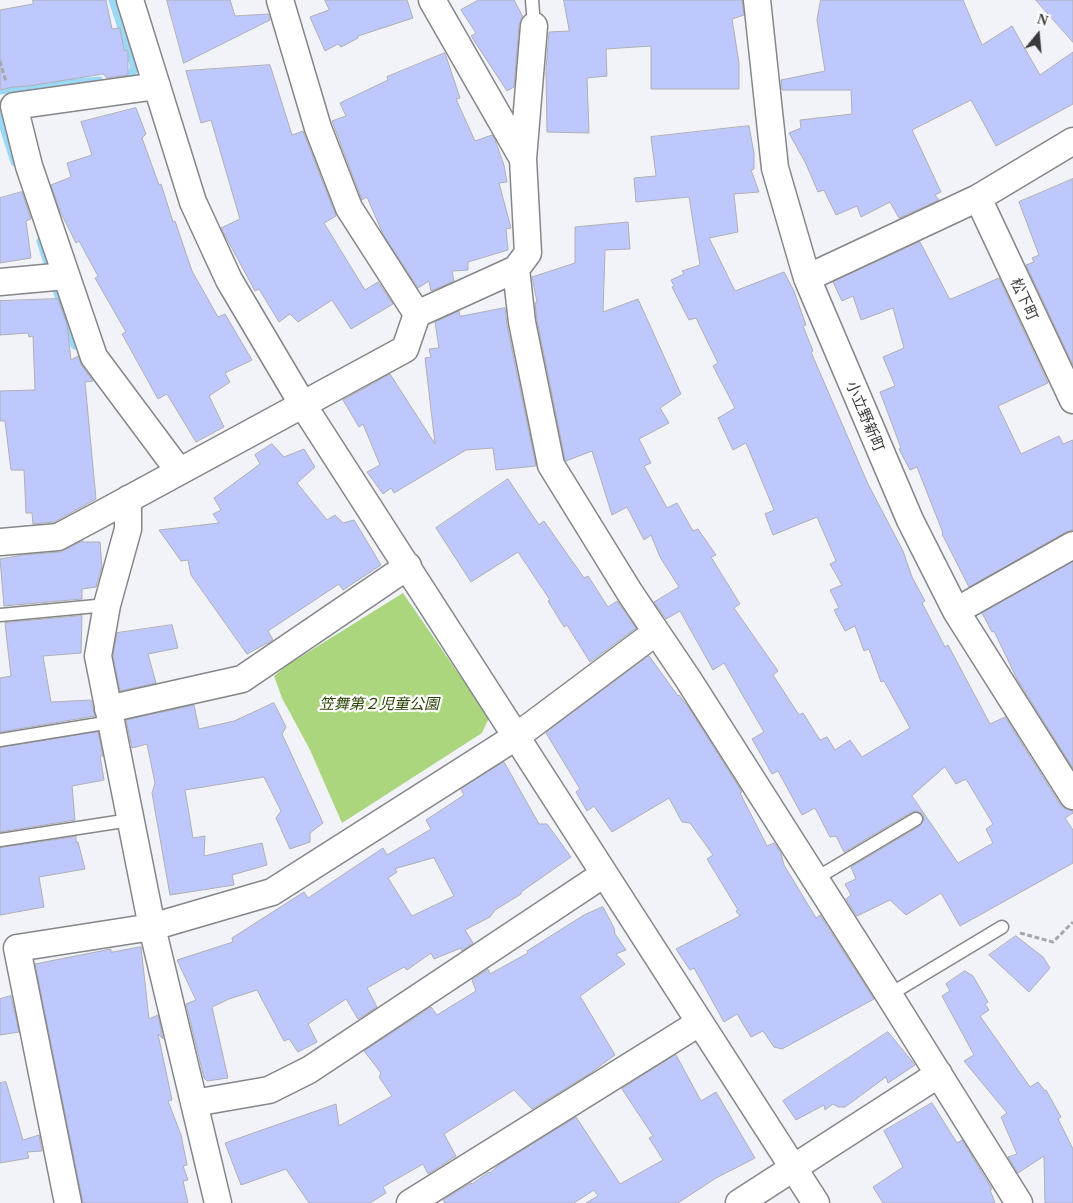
<!DOCTYPE html>
<html>
<head>
<meta charset="utf-8">
<style>
	body { margin:0 }
	#map { position:relative; width:1073px; height:1203px; overflow:hidden; background:#f2f3f8; font-family:Georgia,serif }
	canvas { display:block }
	.north { position:absolute; left:1013px; top:10px; width:50px; height:50px; -webkit-text-stroke:4px #fff; paint-order:stroke; rotate:17deg; font-size:14px; font-weight:700; line-height:20px; text-align:center; color:#39393b }
	.north::after { content:''; display:block; margin:auto; width:18px; height:22px; background:#39393b; clip-path:polygon(50% 0,100% 100%,50% 72%,0 100%) }
</style>
</head>
<body>
<div id="map">
<canvas width="1073" height="1203"></canvas>
<div class="north">N</div>
</div>
<script>
const context = document.querySelector('canvas').getContext('2d');
context.lineJoin = 'round';
function fillPath(path, color) { context.fillStyle = color; context.fill(path, 'evenodd'); }
function stroke(path, color, width, dash) { context.strokeStyle = color; context.lineWidth = width; context.lineCap = dash ? 'butt' : 'round'; context.setLineDash(dash || []); context.stroke(path); }
function drawText(font, color, halo, rows, align = 'center') {
  context.font = font + ' Georgia,"Noto Sans JP",serif'; context.lineWidth = 4.5; context.setLineDash([]); context.textBaseline = 'middle'; context.strokeStyle = halo; context.fillStyle = color; for (const [text, x, y, turn = 0] of rows) {
    context.save(); context.translate(x, y); context.rotate((+turn || 0) * Math.PI / 180); context.textAlign = isNaN(turn) ? turn : align; if (halo) context.strokeText(text, 0, 0); context.fillText(text, 0, 0); context.restore();
  }
}
const green = new Path2D(`
	M403,593L489,718L482,733L342,823L310,750L282,698L274,676L289,664Z`);
const stream = new Path2D(`
	M113,0L135,67L129,79L120,80
	M0,90L99,81
	M0,107L3,124L15,162
	M41,241L75,345`);
const building = new Path2D(`
	M33,0H106L112,29L120,28L124,50L128,51V75L107,78L103,74L29,86L13,87L0,90V10L33,4Z
	M167,0H230L235,16L268,14L270,20L184,63Z
	M325,0H407L413,18L358,36V38L341,47L338,44L325,51L310,17L329,10Z
	M479,0H514L523,17L519,25L514,87L507,91L471,36L476,33L461,10Z
	M564,0H742L744,15L732,19L739,63V89H651V46L606,49L607,76L587,78L589,133L547,132L546,69L549,32L569,31Z
	M821,0H963L982,45L1012,26L1040,75L1073,52V104L996,146L971,100L912,130L941,192L935,195L939,200L899,218L890,202L861,217L857,206L836,215L824,190L818,192L806,164L789,133L801,128L800,120L852,114L851,90H782L781,80L825,71L817,20Z
	M1036,0H1073V42Z
	M445,53L460,98L456,99L475,141L492,135L495,140L504,165L507,182L499,183L511,228L506,229L508,250L468,262V270L452,271L454,281L431,291L429,281L418,288L383,234L367,197L362,200L332,121L346,116L340,103L388,80L387,77Z
	M270,65L292,135L303,131L336,216L324,223L365,290L378,282L393,304L351,329L332,300L298,322L290,314L279,322L259,289L255,291L221,228L240,219L211,120L201,123L186,71Z
	M136,108L146,134L142,138L159,185L161,184L173,222L175,221L192,271L218,317L225,314L252,360L225,373L230,382L209,396L224,427L196,442L167,394L158,399L122,334L126,332L95,278L98,276L79,241L76,243L60,211L51,185L71,177L67,163L92,155L81,122Z
	M749,126L754,153V169L751,170L759,192L734,194L738,232L709,238L735,291L784,272L794,291L806,325L803,326L813,351L811,352L868,484L903,551L912,577L925,601L922,603L945,647L948,645L990,724L1005,717L1060,804L1066,809L1073,811V813L1065,818L1073,830V863L960,926L941,893L906,915L890,900L857,916L846,899L851,895L845,884L856,879L851,867L920,826L924,819L923,814L916,811L912,812L844,852L836,836L830,837L815,808L802,815L778,771L772,774L752,739L764,732L724,663L713,670L680,611L666,619L654,602L679,587L660,557L651,535L644,540L627,507L612,515L592,451L566,461L565,459L537,320L535,303L537,302L532,277L575,263V227L628,222L630,249L605,250L603,312L638,299L681,394L660,408L669,423L639,439L651,463L644,466L667,508L677,503L693,531L698,529L716,555L711,557L740,604L734,608L778,671L773,675L799,715L803,713L820,740L827,737L835,750L850,740L862,757L910,728L884,681L881,682L869,649L864,651L855,626L845,631L834,610L839,608L830,590L842,585L830,564L836,561L817,517L773,535L765,514L774,510L746,443L733,450L718,418L735,408L713,366L718,363L696,318L689,320L672,287L674,286L671,280L684,274L682,271L700,265L689,197L636,202L634,178L656,176L651,137ZM945,767L956,784L966,779L993,824L986,829L993,843L958,863L912,796Z
	M1073,179V365L1026,265L1034,262L1032,258L1039,255L1019,202Z
	M22,192L31,219L26,221L31,258L0,263V198Z
	M920,242L949,298L951,299L999,278L1048,383L998,406L1021,454L1059,436L1063,444L1073,440V530L1066,532L969,587L942,534L943,533L917,467L910,470L899,449L901,448L880,392L895,386L883,357L904,348L893,308L861,320L853,296L842,301L833,282Z
	M58,299L67,324L71,360L78,356L82,366L93,381L85,382L96,499L54,522L33,524L32,513H26L24,470H11L5,421H0V391L35,390L33,336L29,337L28,333L0,335V301Z
	M505,308L507,325L536,466L496,470L493,448L466,450L394,493L391,488L383,494L367,472L380,465L363,424L359,427L343,400L390,374L435,444L425,358L431,357L429,349L439,348L435,322L459,311L460,316Z
	M272,444L284,457L304,449L315,467L297,483L327,520L335,515L343,523L354,520L381,565L343,590L339,584L268,631L273,640L247,654L191,575L188,560L181,561L159,530L219,523L213,514L221,510L214,498L260,464L255,455Z
	M508,479L539,525L544,521L584,578L588,576L608,607L617,601L636,628L590,662L567,625L564,627L548,601L550,600L518,552L471,582L436,528Z
	M83,541V542H100L102,567L96,587L82,589V599L4,606L0,559L23,555L60,552Z
	M1073,562V768L1017,679L994,631L992,632L982,613Z
	M82,616L81,653L43,656L51,702L91,700L95,716L0,732V678L11,676L5,623Z
	M172,625L178,648L148,654L156,683L120,691L113,656L117,633Z
	M649,656L678,696L679,695L689,708L742,792L740,793L767,846L774,843L781,853L784,865L816,918L820,915L874,999L782,1049L774,1047L763,1031L751,1037L737,1014L724,1022L694,968L690,970L676,949L740,916L736,911L738,910L707,859L713,855L690,823L682,822L669,798L612,832L594,806L587,811L576,792L580,789L546,733Z
	M274,703L286,727L282,734L323,823L310,833V842L290,849L276,818L281,811L264,777L185,790L193,838L205,836L204,856L262,843L267,865L232,875L234,885L170,895L152,793L155,783L147,744L132,748L126,720L194,705L199,729L234,721Z
	M98,732L103,756H100L104,780L72,786L75,820L0,832V748Z
	M504,762L539,824H547L571,857L521,892V894L495,910L490,917L465,930L473,943L462,951L461,948L434,959L431,953L407,970L404,967L367,988L377,1007L358,1019L346,999L308,1024L317,1042L298,1052L289,1039L284,1041L257,990L229,999L212,1007L228,1078L207,1081L204,1078L186,1004L196,1000L177,960L233,942L232,938L304,892L308,898L383,848L387,855L431,829L426,820L464,795L461,789ZM434,858L454,896L412,916L388,878L397,872L395,869Z
	M76,837V842H78L85,869L39,877L44,907L0,915V848Z
	M603,907L614,928L615,934L626,950L616,954L625,964L580,996L615,1055L589,1074L532,1109L514,1090L444,1134L456,1156L428,1174L423,1164L383,1187L386,1193L370,1203H309L286,1169L241,1185L225,1143L336,1104L339,1126L392,1096L379,1077L381,1073L364,1051L431,1007L437,1015L476,991L472,980L488,969L490,974L528,953L527,951L584,915Z
	M1016,936L1043,957L1050,968L1029,992L989,955Z
	M141,947L149,1019L158,1015L163,1039L158,1034L172,1100L168,1101L181,1135L187,1165L183,1166L188,1180L183,1181L188,1203H83L35,964L111,949V952Z
	M965,971L973,976L988,1002L985,1004L989,1010L980,1016L1030,1087L1038,1082L1045,1091L1046,1090L1061,1117L1058,1119L1073,1149V1203H1045L1044,1156L1018,1173L1008,1157L1017,1154L1001,1117L1007,1113L964,1061L974,1055L942,996L950,991L946,984Z
	M11,996L19,1032L0,1035V999Z
	M888,1032L915,1065L888,1083L886,1077L845,1107H838L833,1104L825,1110L824,1105L796,1120L783,1101Z
	M676,1055L701,1101L716,1092L755,1158L716,1178L678,1203H586L598,1196L594,1190L574,1203H445L443,1200L471,1183L472,1184L489,1172L490,1173L500,1164L576,1117L620,1184L663,1160L649,1138L653,1136L622,1089Z
	M6,1082L23,1140L39,1135L42,1151L27,1152L29,1158L0,1163V1083Z
	M932,1103L957,1143L962,1140L992,1189L990,1190L995,1203H883L873,1187L903,1167L884,1131Z`);
const path = new Path2D(`
	M0,61L6,82
	M1020,933L1053,942L1073,922`);
const service = new Path2D(`
	M532,0L534,26
	M0,615L107,605
	M0,740L111,722
	M0,840L130,820
	M815,879L916,819
	M889,995L1002,927`);
const minor = new Path2D(`
	M130,0L193,202L229,280L303,405L816,1203
	M280,0L318,128L349,208L417,314
	M432,0L523,159
	M757,0L775,168L807,278L910,520L956,611L1073,796
	M157,86L14,106L29,166L94,357L179,471
	M978,198L1073,400
	M516,269L522,322L551,465L630,593L688,679L889,995L1019,1203
	M807,278L978,198L1073,141
	M0,282L66,276
	M128,499V529L107,605L98,656L152,927L218,1203
	M0,542L58,537L103,513L405,349L417,314L516,269L528,253L523,159L534,26
	M956,611L1073,545
	M108,709L242,679L408,566
	M194,1103L269,1090L309,1070L604,874
	M68,1203L17,948L152,927L272,892L517,736L656,632
	M410,1203L699,1023
	M739,1203L939,1074`);
const streetNames = [
	["松下町",1025,299,65],
	["小立野新町",866,416,67]
];
const parkNames = [
	["笠舞第２児童公園",379,703]
];
fillPath(green, '#acd67d');
stroke(stream, '#9bd8f6', 9);
fillPath(building, '#bec8fd');
stroke(building, '#aeafb4', 1);
stroke(service, '#85868a', 15);
stroke(minor, '#85868a', 29);
stroke(path, '#a6a7ab', 3, [5, 2.5]);
stroke(service, '#fff', 12);
stroke(minor, '#fff', 26);
drawText('15px', '#39393b', '#fff', streetNames);
drawText('italic 15px', '#294100', '#fff', parkNames);
</script>
</body>
</html>
